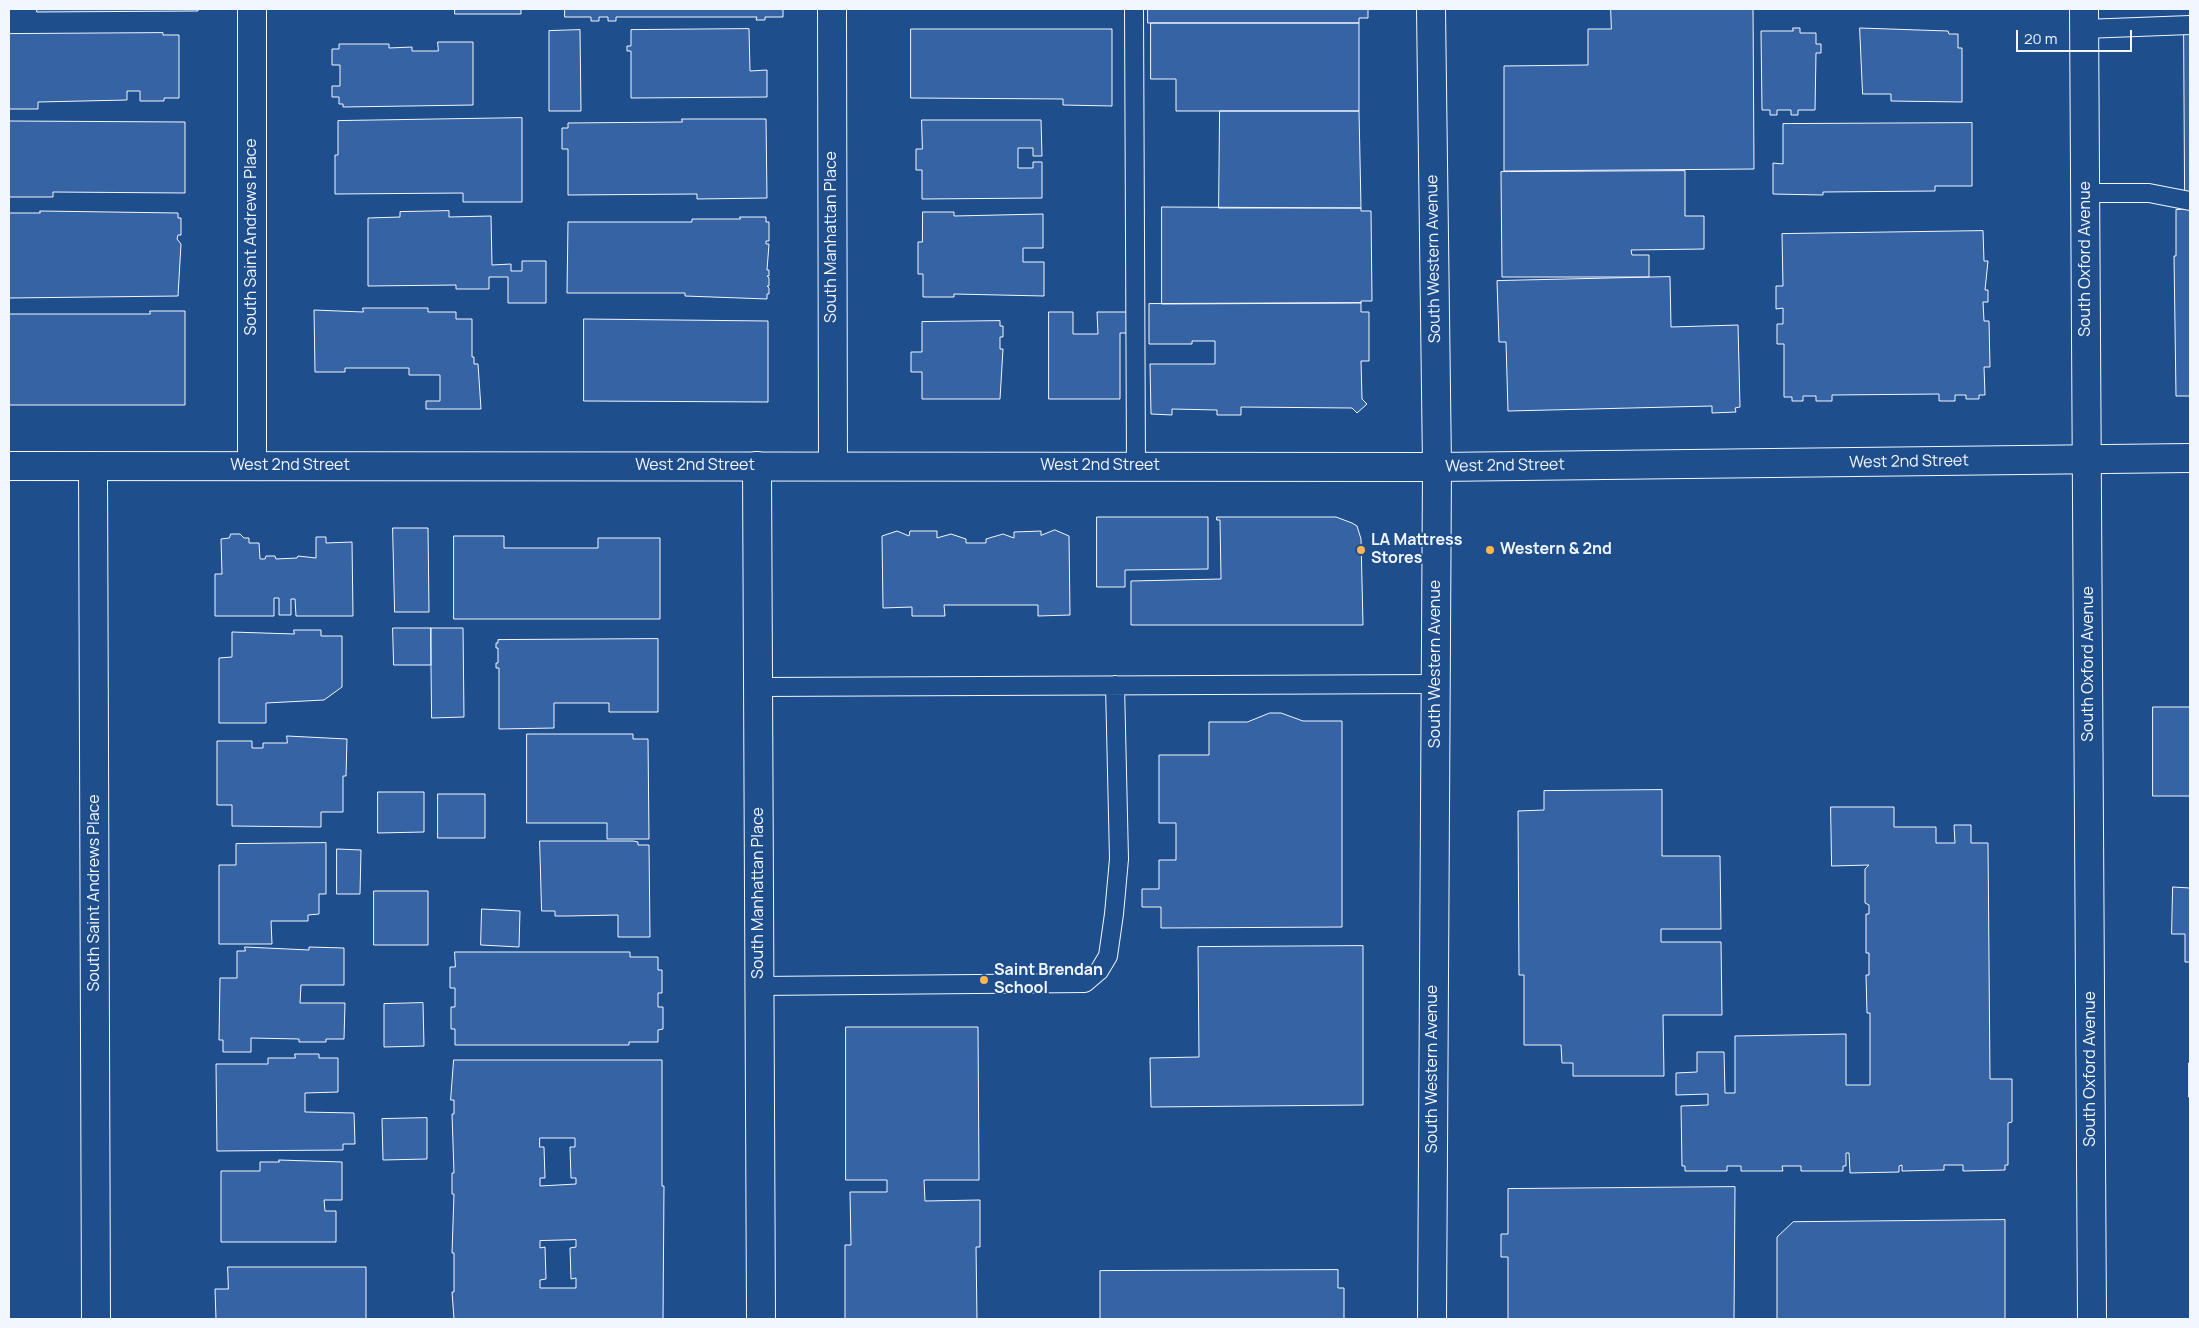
<!DOCTYPE html>
<html>
<head>
<meta charset="utf-8">
<style>
	body { margin:0 }
	#map { position:relative; width:2199px; height:1328px; overflow:hidden; background:#1f4e8c; font-family:Manrope,sans-serif }
	canvas { display:block }
	.frame { position:absolute; inset:0; border:10px solid #f2f6ff; pointer-events:none }
	.scale { position:absolute; left:2016px; top:30px; width:116px; height:22px; box-sizing:border-box; border:2px solid #f2f6ff; border-top:0; padding-left:6px; font-size:15px; line-height:18px; white-space:nowrap; color:#f2f6ff; -webkit-text-stroke:4px #1f4e8c; paint-order:stroke }
</style>
</head>
<body>
<div id="map">
<canvas width="2199" height="1328"></canvas>
<div class="frame"></div>
<div class="scale">20 m</div>
</div>
<script>
const context = document.querySelector('canvas').getContext('2d');
context.lineJoin = 'round';
function fillPath(path, color) { context.fillStyle = color; context.fill(path, 'evenodd'); }
function stroke(path, color, width, dash) { context.strokeStyle = color; context.lineWidth = width; context.lineCap = dash ? 'butt' : 'round'; context.setLineDash(dash || []); context.stroke(path); }
function drawText(font, color, halo, rows, align = 'center') {
  context.font = font + ' Manrope,sans-serif'; context.lineWidth = 4; context.setLineDash([]); context.textBaseline = 'middle'; context.strokeStyle = halo; context.fillStyle = color; for (const [text, x, y, turn = 0] of rows) {
    context.save(); context.translate(x, y); context.rotate((+turn || 0) * Math.PI / 180); context.textAlign = isNaN(turn) ? turn : align; if (halo) context.strokeText(text, 0, 0); context.fillText(text, 0, 0); context.restore();
  }
}
const building = new Path2D(`
	M37,9H198V11L37,12Z
	M455,9H521V14H455Z
	M565,9H783V17H765V20H756L757,17H616V21H608V17H599V21H591V17H565Z
	M1148,9H1368V18H1359V23H1148Z
	M1611,9H1753L1754,169L1504,171V66L1588,65V29H1611Z
	M1151,23H1359V111H1176V79H1151Z
	M1793,28H1800V33H1816V44H1821V53H1816L1815,110H1798V115H1791V110H1777V115H1770V110H1762L1761,31H1793Z
	M1860,28L1948,31L1949,34H1958V48H1962V102L1891,101V94H1863Z
	M749,29L750,71L767,70V97L631,98V51H627V46H631V30Z
	M911,29H1112V106L1063,105V99L911,98Z
	M580,30L581,111H549V31Z
	M2184,31H2190V194H2185Z
	M163,33V35H179V98H164V101H140V91H127V100L38,102V109H9V34Z
	M438,42H473V105L343,107V104H339V97H332V86H340V65H332V49H339V44H389V48L412,47V51H438Z
	M1220,111H1359L1361,208H1219Z
	M522,118V202H463V193L335,194V155H338V121Z
	M682,119H766L767,198L697,199V194L568,195V149H562V128H568V123L682,122Z
	M922,120H1041L1042,156H1033V148H1018V168H1033V162H1042V198L922,199V170H916V149H922Z
	M9,121L185,122V193L53,192V197H9Z
	M1972,123V186H1935V191L1823,192V195L1773,194V163L1783,164V124Z
	M1685,171V216H1704V249L1631,250L1632,255H1649V277H1502L1501,172Z
	M1162,207L1361,208V211H1371L1372,301H1361V303L1162,304Z
	M2190,209V396H2176L2174,256H2176V210Z
	M40,211L178,213V218H181V235H178L177,239L181,244L178,296L9,298V213H40Z
	M449,211V217L491,216L492,265L511,264V271H522V261H546V303H508V277H489V289H456V285L368,286V218L400,217V212Z
	M923,212H954V216L1043,214V248H1023V262H1044V296L954,294V297H923V274H918V242H922Z
	M740,217H766V222H769V241H766V244H769L767,270H769V276H767L769,278V286H767L769,288V294H767V299L685,296V293H567L568,222H692V219H740Z
	M1983,231L1984,261H1988L1985,290H1988V302H1983L1984,321H1989L1990,367H1984L1985,395H1979V399H1966V395H1955V401H1939V394L1832,395V401H1816V396H1803V401H1792V397H1784V344H1777V324H1783V308L1776,309V286H1783L1782,234Z
	M1670,277L1671,327L1738,325L1740,407L1735,408L1736,412L1712,413V406L1508,411L1506,342H1499L1497,281Z
	M1361,303V312H1369V361H1361L1362,399L1367,404L1357,413L1352,408L1241,407V415H1217V410L1172,409V415L1151,414L1150,364H1215V341H1192V344H1149V304Z
	M363,308H428V312H456V319H472V357H474V364H478L481,409H426V401H440V375H409V368H345V372H315L314,310L363,312Z
	M150,311H185V405H9V314H150Z
	M1049,312H1073V334H1098L1097,312H1127V333H1120V399H1049Z
	M584,319L768,321V402L584,401Z
	M1000,321V326H1003V337H1000V349H1003L1000,399H922V372H911V352H922V322Z
	M1097,517H1208V569L1125,570V587H1097Z
	M1217,517H1336L1352,523L1357,526L1361,539L1363,625H1131V581L1221,579L1220,520H1217Z
	M393,528H428L429,612H395Z
	M1055,530L1069,536L1070,615L1038,616V605H944L945,616H912V607L883,608L882,536L897,531L909,536L910,531H937V538L951,534L966,539V543H986V539L1003,534L1014,538V532L1041,531V535Z
	M231,534H240L244,538H249V543H259L260,559H265L266,556H275L276,559L297,558L298,556L316,558V537H326V543L352,542L353,616H296L295,599H291V615H279V598H274V616H215V574H222L221,539L229,538Z
	M454,536H504V548H598V538H660V619H454Z
	M393,628H431V665H394Z
	M431,628H463L464,717L432,718Z
	M294,630H321V636H342V687L324,700L266,703V723H219V658L232,657V632L294,634Z
	M658,639V712H609V703H554V728L499,729V668H496V663H498V648H496V643H498V640Z
	M2153,707H2190V796H2153Z
	M1270,713H1281L1303,721H1342V927L1161,928V907H1142V889H1159V860H1176V823H1159V755H1209V722H1247Z
	M527,734H633V739H648L649,839H607V823H527Z
	M287,736L347,739L346,776H343V812H321V827L232,826V805H217V741H252V748H263V743H287Z
	M1662,790V856H1720L1721,929H1661V942H1721L1722,1015H1663L1664,1076H1573V1063H1562L1561,1045H1524V975H1519L1518,811L1544,810V791Z
	M378,792H424V832L378,833Z
	M438,794H485V838H438Z
	M1831,807H1894V827H1936V843H1955L1954,825H1971V843H1988L1990,1079H2012V1122L2008,1123V1165H2005V1170L1963,1171V1165H1944V1170L1902,1171V1165L1899,1166V1172L1850,1173L1849,1153H1846V1166H1843V1171H1801V1166H1782L1783,1171H1741V1166H1727V1171H1685V1166H1682L1681,1106L1708,1105V1094L1676,1095V1073L1697,1072V1052H1724L1725,1093H1735V1036L1846,1034V1085H1870V1013H1867L1866,975H1869V953H1866V914H1869V905L1865,903V869L1869,865L1832,866Z
	M540,841H633L638,842V845H649L650,937H618V915L567,916H555V911H542Z
	M326,843V894H319V914L308,915V921H271L272,944H219V865H236V844Z
	M337,849L361,850L360,894H337Z
	M2173,887L2190,888V962H2185V934H2172Z
	M374,891H428V945H374Z
	M482,909L520,911L519,947L481,945Z
	M1363,946V1105L1151,1107L1150,1058L1199,1057L1198,947Z
	M245,947L309,950V947L344,948V985H301L300,1003H345L344,1039H326V1042H299V1039L251,1038V1052H223V1040H219L220,978H237V951H245Z
	M455,952H630V957H658V970H662V993H658V1007H663V1029L658,1030V1042H629V1045H455V1029H451V1007H455V988H450V967H455Z
	M423,1003L424,1046L384,1047V1004Z
	M846,1027H978L979,1180H924L925,1201L980,1200V1247H976L977,1319H845V1245H851L850,1192H887V1180H846Z
	M295,1054H319V1058H338V1092L305,1093V1112L354,1113L355,1144H343V1150L217,1151L216,1064H268V1058H295Z
	M454,1060H662V1186H664L663,1319H454L452,1292H454V1253H452L454,1194H452V1173H454L452,1114H454V1100H451ZM540,1138H575V1147H570L571,1178H576V1184L540,1186V1178H545L544,1147H540ZM576,1240V1247L570,1248L571,1279L576,1278V1288H540V1280L546,1279L545,1247L540,1248V1241Z
	M2189,1063H2190V1097H2189Z
	M427,1118V1159L383,1160L382,1119Z
	M279,1160L342,1162V1200H324L325,1211H336V1242H221V1171H260V1162H279Z
	M1735,1187L1734,1319H1508V1257H1501V1234H1508V1189Z
	M2005,1220V1319H1777V1237L1793,1222Z
	M228,1267H366V1319H216L215,1289H228Z
	M1338,1270V1288H1344V1319H1100V1271Z`);
const service = new Path2D(`
	M1134,9L1136,466
	M2084,29L2190,25
	M2086,193H2149L2190,201
	M758,687L1436,684
	M759,986L1085,983L1099,971L1108,956L1114,914L1119,859L1115,685`);
const minor = new Path2D(`
	M832,9L833,466
	M2084,9L2092,1319
	M93,466L96,1319
	M252,466V9
	M757,466L761,1319`);
const tertiary = new Path2D(`
	M9,466L1437,467L2190,458`);
const primary = new Path2D(`
	M1431,9L1437,467L1432,1319`);
const markers = [
	[1361,550,5,"#ffb74d"],
	[1490,550,5,"#ffb74d"],
	[984,980,5,"#ffb74d"]
];
const streetNames = [
	["South Saint Andrews Place",252,237,-90],
	["South Manhattan Place",832,237,-90],
	["South Western Avenue",1434,259,-91],
	["South Oxford Avenue",2086,259,-90],
	["West 2nd Street",1909,462,-1],
	["West 2nd Street",290,466],
	["West 2nd Street",695,466],
	["West 2nd Street",1100,466],
	["West 2nd Street",1505,466,-1],
	["South Western Avenue",1436,664,-90],
	["South Oxford Avenue",2089,664,-90],
	["South Saint Andrews Place",95,893,-90],
	["South Manhattan Place",759,893,-90],
	["South Western Avenue",1433,1069,-90],
	["South Oxford Avenue",2091,1069,-90]
];
const poiNames = [
	["LA Mattress",1371,541],
	["Stores",1371,559],
	["Western & 2nd",1500,550],
	["Saint Brendan",994,971],
	["School",994,989]
];
fillPath(building, '#3563a3');
stroke(building, '#f2f6ff', 1);
stroke(service, '#f2f6ff', 20);
stroke(minor, '#f2f6ff', 30);
stroke(tertiary, '#f2f6ff', 30);
stroke(primary, '#f2f6ff', 30);
stroke(service, '#1f4e8c', 18);
stroke(minor, '#1f4e8c', 28);
stroke(tertiary, '#1f4e8c', 28);
stroke(primary, '#1f4e8c', 28);
for (const [x, y, r, color] of markers) { const dot = new Path2D(); dot.arc(x, y, r, 0, 2 * Math.PI); context.fillStyle = color; context.fill(dot); stroke(dot, '#1f4e8c', 2); }
drawText('16px', '#f2f6ff', '#1f4e8c', streetNames);
drawText('bold 16px', '#f2f6ff', '#1f4e8c', poiNames, 'left');
</script>
</body>
</html>
